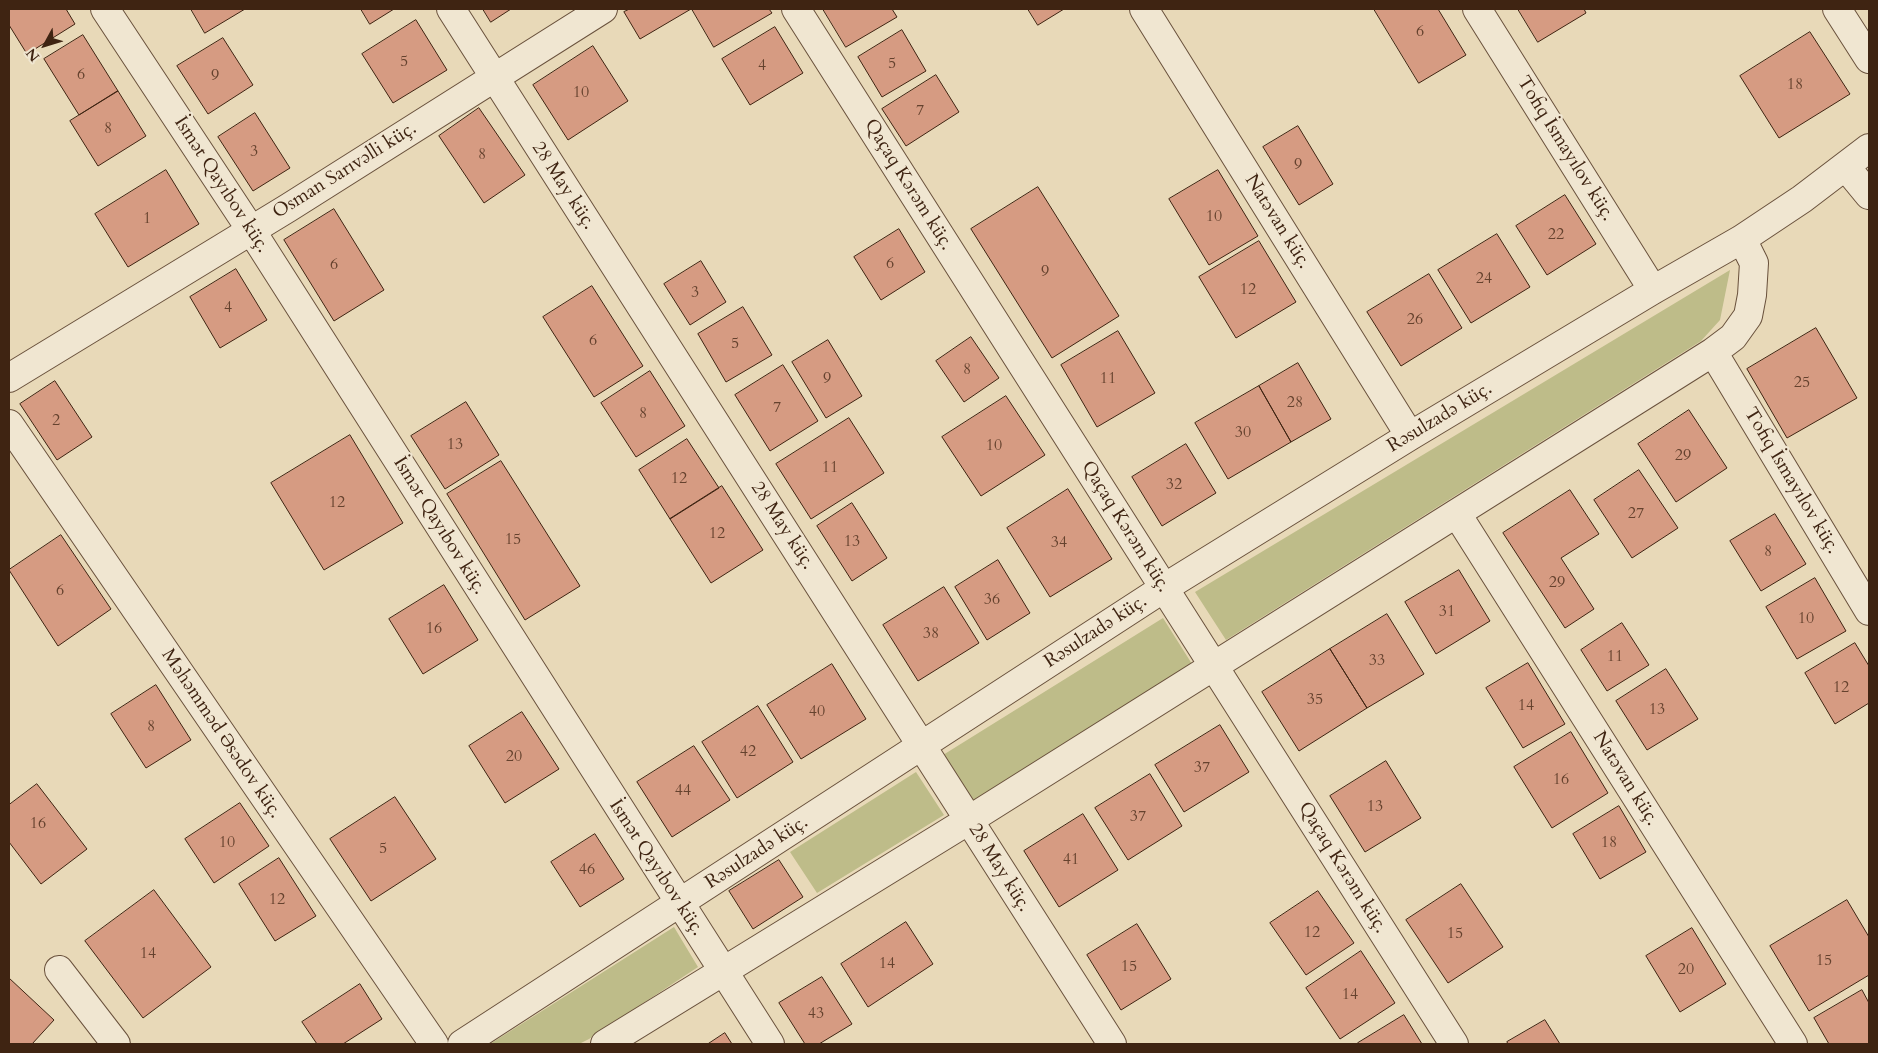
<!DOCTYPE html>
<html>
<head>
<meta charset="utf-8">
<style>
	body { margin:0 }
	#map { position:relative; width:1878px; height:1053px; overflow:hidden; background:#e8d9b8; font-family:Cardo,serif }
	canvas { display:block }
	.frame { position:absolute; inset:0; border:10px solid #3f2412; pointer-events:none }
	.north { position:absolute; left:20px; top:20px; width:50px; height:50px; -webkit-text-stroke:4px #f0e6d1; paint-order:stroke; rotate:231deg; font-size:14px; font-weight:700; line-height:20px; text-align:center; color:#3f2412 }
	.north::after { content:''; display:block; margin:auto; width:18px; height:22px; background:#3f2412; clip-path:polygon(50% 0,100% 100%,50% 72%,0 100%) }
</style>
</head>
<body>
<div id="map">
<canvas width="1878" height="1053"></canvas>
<div class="frame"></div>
<div class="north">N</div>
</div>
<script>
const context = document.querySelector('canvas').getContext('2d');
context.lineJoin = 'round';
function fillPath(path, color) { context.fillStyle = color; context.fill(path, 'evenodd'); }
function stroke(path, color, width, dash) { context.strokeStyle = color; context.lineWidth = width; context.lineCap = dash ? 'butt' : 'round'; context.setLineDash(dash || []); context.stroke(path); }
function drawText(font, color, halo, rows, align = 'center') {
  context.font = font + ' Cardo,serif'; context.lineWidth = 4.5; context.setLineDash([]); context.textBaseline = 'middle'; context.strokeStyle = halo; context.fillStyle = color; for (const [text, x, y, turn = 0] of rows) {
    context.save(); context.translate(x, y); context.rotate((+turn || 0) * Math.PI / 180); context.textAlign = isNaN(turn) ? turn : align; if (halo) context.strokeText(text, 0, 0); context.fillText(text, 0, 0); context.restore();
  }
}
const green = new Path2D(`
	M1730,270L1720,320L1701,341L1226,640L1195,592Z
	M1163,618L1192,664L973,802L943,755Z
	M916,772L944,815L817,893L790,852Z
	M674,927L698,967L589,1039L579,1044H490Z`);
const building = new Path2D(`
	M9,9H66L75,24L27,54L9,25Z
	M191,9H245L205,33Z
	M361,9H394L370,24Z
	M483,9H511L491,22Z
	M630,9H691L640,39L624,12Z
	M692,9H769L772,13L714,47Z
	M823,9H892L897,17L846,47Z
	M1028,9H1064L1038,25Z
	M1374,9H1438L1466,55L1419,83Z
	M1518,9H1584L1586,13L1538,42Z
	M416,20L447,70L393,103L362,54Z
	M775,27L803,73L750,105L722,59Z
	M902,30L926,71L882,97L858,57Z
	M1810,32L1850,94L1779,138L1740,76Z
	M83,35L118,91L79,115L44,59Z
	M223,38L253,85L208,114L177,66Z
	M593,46L628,101L568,140L533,85Z
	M936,75L959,112L906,146L882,109Z
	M118,91L146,136L98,166L70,121Z
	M479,108L525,175L484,203L439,136Z
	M255,113L290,168L253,191L218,137Z
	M1298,126L1333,184L1299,205L1263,147Z
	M166,170L199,224L128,267L95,214Z
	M1218,170L1258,236L1209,265L1169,199Z
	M1038,187L1119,316L1052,358L971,229Z
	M1565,195L1596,244L1547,275L1516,226Z
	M334,209L384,290L334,321L284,240Z
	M899,229L925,272L881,300L854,257Z
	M1497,234L1530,287L1471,323L1438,270Z
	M1259,241L1296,302L1236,338L1199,277Z
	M701,261L726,302L690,325L664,284Z
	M236,269L267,320L220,348L190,297Z
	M1429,274L1462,328L1401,366L1367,312Z
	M592,286L643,366L594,397L543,317Z
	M743,307L772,355L726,382L698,334Z
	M1816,328L1857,398L1787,438L1747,369Z
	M1118,331L1155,393L1097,427L1061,365Z
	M971,337L999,378L964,402L936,361Z
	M828,340L862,396L826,418L792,362Z
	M1298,363L1331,419L1291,442L1259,386Z
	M783,365L818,421L770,451L735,395Z
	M650,371L685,426L636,457L601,403Z
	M55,381L92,437L57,460L20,404Z
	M1259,386L1291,442L1228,479L1195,423Z
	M1006,396L1045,455L981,496L942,437Z
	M466,402L499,455L445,489L411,436Z
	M1689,410L1727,468L1676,502L1638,444Z
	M849,418L884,473L811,519L776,464Z
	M350,435L403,523L324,570L271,483Z
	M687,439L719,488L670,519L639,470Z
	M1186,444L1216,493L1162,526L1132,477Z
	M501,461L580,586L525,620L447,494Z
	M1639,470L1678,528L1632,558L1594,500Z
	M722,486L763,550L711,583L670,519Z
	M1068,489L1112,559L1050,597L1007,528Z
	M1570,490L1599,534L1561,558L1594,609L1565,628L1503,533Z
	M852,503L887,558L852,581L817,526Z
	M1775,514L1806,564L1761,591L1730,541Z
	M61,535L111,609L58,646L9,570Z
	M998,560L1030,613L987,640L955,587Z
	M1459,570L1490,621L1436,654L1405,602Z
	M1815,578L1846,631L1797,659L1766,607Z
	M444,585L478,640L423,674L389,619Z
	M944,587L979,643L918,681L883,625Z
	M1387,614L1424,674L1367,708L1330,649Z
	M1622,623L1649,665L1607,691L1581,650Z
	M1855,643L1869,666V703L1835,724L1805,673Z
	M1330,649L1367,708L1299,751L1262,692Z
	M1528,663L1565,724L1523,748L1486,688Z
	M832,664L866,719L801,759L767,705Z
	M1666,669L1698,719L1647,750L1616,701Z
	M156,685L191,740L146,768L111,714Z
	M758,706L793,762L737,798L702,742Z
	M522,712L559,769L505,803L469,746Z
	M1220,725L1249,772L1184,812L1155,765Z
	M1571,732L1608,793L1552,828L1514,767Z
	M694,746L730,800L672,837L637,782Z
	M1386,761L1421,818L1365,852L1330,796Z
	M1150,774L1182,826L1128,860L1095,808Z
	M37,784L87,849L41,884L9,842V805Z
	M395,797L436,859L371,901L330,839Z
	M240,803L269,846L214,883L185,839Z
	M1619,806L1646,852L1600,879L1573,834Z
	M1083,814L1118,870L1059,907L1024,851Z
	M595,834L624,879L580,907L551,862Z
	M279,858L316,916L275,941L239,884Z
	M779,860L803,897L753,929L729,891Z
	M1461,884L1503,947L1448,983L1406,920Z
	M154,890L211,967L143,1018L85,941Z
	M1318,891L1354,943L1306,975L1270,923Z
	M1847,900L1869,937V975L1809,1011L1770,946Z
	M906,922L933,964L868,1007L841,964Z
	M1137,924L1171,979L1121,1010L1087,955Z
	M1692,928L1726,984L1680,1012L1646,956Z
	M1361,951L1395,1003L1340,1039L1306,988Z
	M822,977L852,1024L819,1044H805L779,1003Z
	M9,978L54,1020L32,1044H9Z
	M360,984L382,1019L343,1044H317L302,1022Z
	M1862,990L1869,1003V1044H1829L1814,1018Z
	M1404,1015L1422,1044H1359L1358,1043Z
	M1545,1020L1560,1044H1508L1507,1042Z
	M725,1033L732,1044H708Z`);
const street = new Path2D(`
	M105,9L251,230L770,1044
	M451,9L1112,1044
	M796,9L1454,1044
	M1144,9L1410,436
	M1477,9L1653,290
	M1837,9L1869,59
	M1846,167L1869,195
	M1713,352L1869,611
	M9,378L288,208L603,9
	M9,424L434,1044
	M1457,514L1793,1044
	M59,970L116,1044
	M462,1044L1164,588L1410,436L1653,290L1742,239L1802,199L1869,148
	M605,1044L969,820L1713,352L1733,337L1748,316L1752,295L1754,263L1742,239`);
const numberNames = [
	["6",1420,32],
	["5",404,62],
	["5",892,64],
	["4",762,66],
	["6",81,75],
	["9",215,76],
	["18",1795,85],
	["10",581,93],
	["7",920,111],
	["8",108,129],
	["3",254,152],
	["8",482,155],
	["9",1298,165],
	["10",1214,217],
	["1",147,219],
	["22",1556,235],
	["6",890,264],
	["6",334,265],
	["9",1045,272],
	["24",1484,279],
	["12",1248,290],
	["3",695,293],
	["4",228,308],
	["26",1415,320],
	["6",593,341],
	["5",735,344],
	["8",967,370],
	["9",827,379],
	["11",1108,379],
	["25",1802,383],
	["28",1295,403],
	["7",777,408],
	["8",643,414],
	["2",56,421],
	["30",1243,433],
	["13",455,445],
	["10",994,446],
	["29",1683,456],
	["11",830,468],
	["12",679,479],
	["32",1174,485],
	["12",337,503],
	["27",1636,514],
	["12",717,534],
	["15",513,540],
	["13",852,542],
	["34",1059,543],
	["8",1768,552],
	["29",1557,583],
	["6",60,591],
	["36",992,600],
	["31",1447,612],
	["10",1806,619],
	["16",434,629],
	["38",931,634],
	["11",1615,657],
	["33",1377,661],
	["12",1841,688],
	["35",1315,700],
	["14",1526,706],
	["13",1657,710],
	["40",817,712],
	["8",151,727],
	["42",748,752],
	["20",514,757],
	["37",1202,768],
	["16",1561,780],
	["44",683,791],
	["13",1375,807],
	["37",1138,817],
	["16",38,824],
	["10",227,843],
	["18",1609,843],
	["5",383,849],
	["41",1071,860],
	["46",587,870],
	["12",277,900],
	["12",1312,933],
	["15",1455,934],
	["14",148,954],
	["15",1824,961],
	["14",887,964],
	["15",1129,967],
	["20",1686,970],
	["14",1350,995],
	["43",816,1014]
];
const streetNames = [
	["Tofiq İsmayılov küç.",1565,149,58],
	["Osman Sarıvəlli küç.",345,171,-32],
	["İsmət Qayıbov küç.",221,185,57],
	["Qaçaq Kərəm küç.",908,185,58],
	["28 May küç.",563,186,57],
	["Natəvan küç.",1277,222,58],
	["Rəsulzadə küç.",1440,418,-31],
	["Tofiq İsmayılov küç.",1791,481,59],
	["İsmət Qayıbov küç.",439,526,58],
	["28 May küç.",782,526,57],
	["Qaçaq Kərəm küç.",1125,527,58],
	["Rəsulzadə küç.",1096,632,-33],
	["Məhəmməd Əsədov küç.",221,734,56],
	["Natəvan küç.",1625,779,58],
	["Rəsulzadə küç.",757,853,-33],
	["İsmət Qayıbov küç.",656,868,57],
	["28 May küç.",999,868,58],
	["Qaçaq Kərəm küç.",1342,868,58]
];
fillPath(green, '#bebc89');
fillPath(building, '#d69b82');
stroke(building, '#3f2412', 1);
stroke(street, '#69513c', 30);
stroke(street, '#f0e6d1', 28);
drawText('16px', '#65422e', null, numberNames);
drawText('19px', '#3f2412', '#f0e6d1', streetNames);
</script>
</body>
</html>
